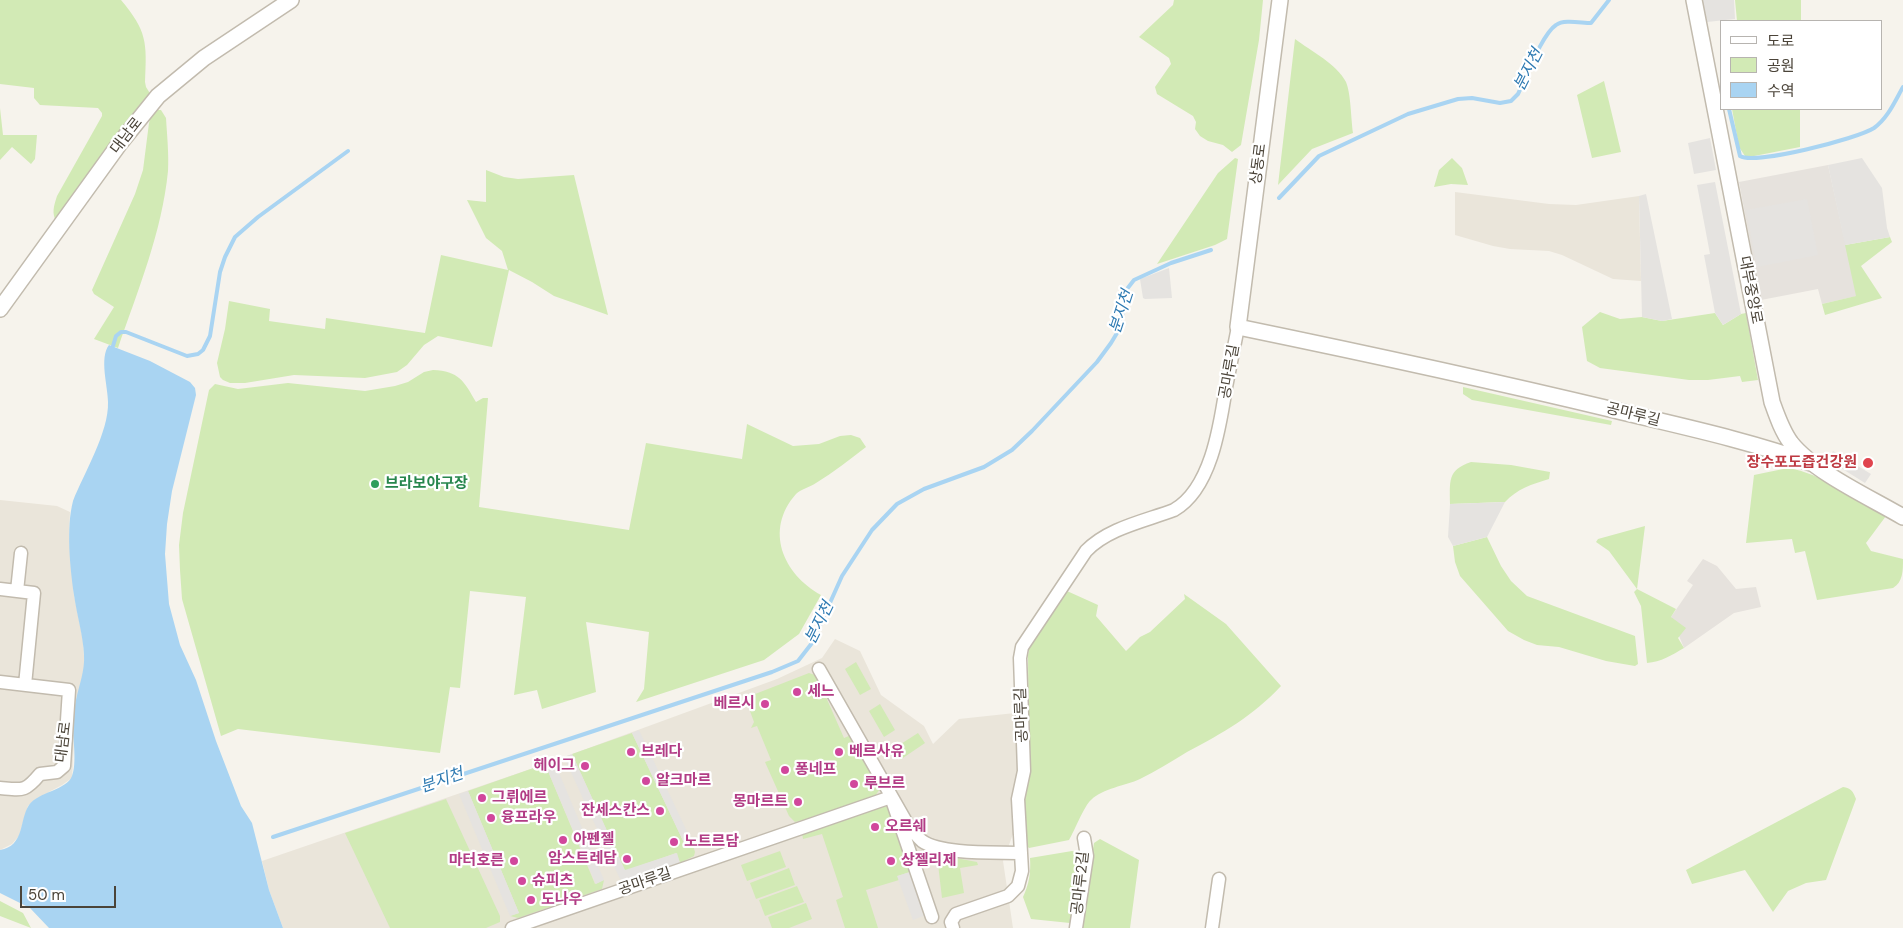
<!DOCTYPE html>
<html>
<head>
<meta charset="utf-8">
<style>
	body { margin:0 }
	#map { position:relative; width:1903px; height:928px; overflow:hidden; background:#f6f3ec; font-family:"DM Sans","Noto Sans KR",sans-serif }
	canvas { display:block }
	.legend { position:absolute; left:1720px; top:20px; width:162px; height:90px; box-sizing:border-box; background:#fff; border:1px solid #b7b4b0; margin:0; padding:6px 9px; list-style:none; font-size:15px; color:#4b4439 }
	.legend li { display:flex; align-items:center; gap:10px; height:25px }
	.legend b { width:25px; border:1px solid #b7b4b0 }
	.scale { position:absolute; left:20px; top:886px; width:96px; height:22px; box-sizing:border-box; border:2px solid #4b4439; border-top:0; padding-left:6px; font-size:15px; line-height:18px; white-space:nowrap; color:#4b4439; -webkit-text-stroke:4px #fff; paint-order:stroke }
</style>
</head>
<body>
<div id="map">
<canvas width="1903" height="928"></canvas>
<ul class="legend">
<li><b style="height:6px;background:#fff"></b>도로</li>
<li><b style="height:14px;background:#d2eab5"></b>공원</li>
<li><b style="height:14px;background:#a9d4f2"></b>수역</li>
</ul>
<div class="scale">50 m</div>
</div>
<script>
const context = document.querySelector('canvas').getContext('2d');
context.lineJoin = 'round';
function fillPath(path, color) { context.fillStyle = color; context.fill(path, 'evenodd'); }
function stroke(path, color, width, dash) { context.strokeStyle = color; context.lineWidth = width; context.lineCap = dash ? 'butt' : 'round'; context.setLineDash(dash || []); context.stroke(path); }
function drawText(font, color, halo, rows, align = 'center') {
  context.font = font + ' "DM Sans","Noto Sans KR",sans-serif'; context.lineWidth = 4.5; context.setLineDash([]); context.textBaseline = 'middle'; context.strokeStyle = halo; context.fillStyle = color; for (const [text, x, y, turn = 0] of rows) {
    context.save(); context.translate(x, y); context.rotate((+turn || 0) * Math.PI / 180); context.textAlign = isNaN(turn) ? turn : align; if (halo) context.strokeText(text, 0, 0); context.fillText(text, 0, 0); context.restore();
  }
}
const residential = new Path2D(`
	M1455,192L1549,204L1576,205L1639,196L1641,281L1613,279L1562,255L1549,251L1510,249L1493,246L1455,235Z
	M0,500L57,506L70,512L69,535L74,595L83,640L84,656V672L76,702L72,778L62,785L34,800L28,806L19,836L12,844L0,850Z
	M835,639L860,651L881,695L924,726L933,744L959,719L1015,713L1018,773L1013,790V834L1003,861L1013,928H283L269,890L262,861L545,764L777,679L822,658Z`);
const industrial = new Path2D(`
	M1828,165L1857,296L1822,304L1818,289L1761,300L1739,182Z
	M1703,559L1717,566L1736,589L1756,587L1761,607L1734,613L1684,648L1671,617L1693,585L1687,581Z`);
const green = new Path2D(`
	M0,0H121C147,31 147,42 145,82L146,87L151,95L57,223C51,213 54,206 57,196L102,116V113L98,108L40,105L34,98V88L0,84Z
	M1174,0H1263L1259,40L1241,145L1232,152L1223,145L1208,141L1200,136L1195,129L1196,122L1193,116L1157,94L1155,87L1171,64L1169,58L1139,37L1173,5Z
	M1735,0H1801V21H1737Z
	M1295,39C1311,51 1337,64 1346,82C1351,94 1351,119 1353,133L1312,149L1278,185Z
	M1604,81L1621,152L1592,158L1577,95Z
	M0,108L3,135H37L35,159L31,164L12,147L0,160Z
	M1732,109H1800V147L1749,157L1745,156L1739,147Z
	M158,110H161L166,118C167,135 169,154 168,171C162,232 138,290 118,348L94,339L114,307L94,294L92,290L135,194L143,170L149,123L151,116Z
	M1235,158L1238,159L1227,239L1215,245L1157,264L1218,173Z
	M1452,158L1462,168L1468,185L1451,184L1434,187L1439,170Z
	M486,170L504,177L518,179L574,175L608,315L554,296L532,282L509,270L492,347L438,336L424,345L407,365L397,372L365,378L294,375L245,383H230L223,380L220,377L217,363L225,329L229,301L270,309L269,321L325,329L326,318L425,333L441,255L508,270L502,251L486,238L467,200L486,202Z
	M1890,237L1892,242L1861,266L1882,298L1825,315L1822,304L1856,296L1845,245Z
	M1600,312L1620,319L1642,317L1662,321L1715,313L1723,325L1741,314L1746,313L1758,380L1742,382L1740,376L1708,380H1689L1600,368L1587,361L1582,327Z
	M433,370C459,371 464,381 476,402L483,398H488L479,507L629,530L646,443L742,459L747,424L793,446L819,444L840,436L851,435L860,438L866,447C850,459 834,472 816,483C810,487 801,489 796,494C764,530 783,574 821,595L799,634L764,660L636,702L644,689L649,632L586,622L596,692L542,709L537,690L514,695L526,597L470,591L460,688L450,687L440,753L238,729L221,736L182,599L180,570L179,545L183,513L209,390L215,384L238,389L288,383L365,391L395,386L408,382L424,372Z
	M1463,387L1612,421L1611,425L1472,400L1463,394Z
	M1471,462L1511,465L1550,472L1549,479C1532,484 1517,489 1505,502L1450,504C1450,481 1447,470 1471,462Z
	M1788,468C1821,473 1857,500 1886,516L1866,543L1871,551L1903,559C1903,571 1903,582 1893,588L1817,600L1805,551L1795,553L1792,539L1746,543L1754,475Z
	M1645,526L1637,589L1676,609L1671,617L1686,628L1678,638L1684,648C1672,655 1661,662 1647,663L1641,606L1634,592L1637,589L1609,551L1596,542L1598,539Z
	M1487,537L1501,566L1511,581L1527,596L1635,636L1638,664L1635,666L1606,661L1559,647L1537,645L1524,640L1508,631L1460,576L1455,562L1453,546Z
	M1067,591L1098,605L1096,616L1126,651L1140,637L1150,632L1185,599L1184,594L1226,624L1281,686C1253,716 1223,733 1187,752C1172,761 1156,771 1140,779C1125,786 1103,788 1091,800C1084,806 1075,830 1069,840L1029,848L1026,845L1023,799L1029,774L1028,655L1030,644Z
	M856,662L871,689L860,695L845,669Z
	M809,673L815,675L818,679L844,738L851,735L880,789L875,796L803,820L795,822L789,816L765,762L771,760L757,726L751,728L754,722L746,700L750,696Z
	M880,704L895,730L884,737L869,711Z
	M632,733L685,845L692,842L695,852L694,856L680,863L676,853L625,871L572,754Z
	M918,733L925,743L900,760L893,749Z
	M545,764L595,884L604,880L602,889L518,918L510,916L519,913L468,791Z
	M1843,787C1851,788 1853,791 1856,799L1826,880L1806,883L1788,891L1773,912L1745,870L1692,884L1686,870Z
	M446,799L500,916V922L486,928H390L345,833Z
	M887,806L889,807L910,872L898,876L899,880L866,890L878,928H845L836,900L843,897L822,834L803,839L802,833Z
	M1100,839L1139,860L1130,928H1081L1093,849L1094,843Z
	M780,851L786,867L747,881L741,865Z
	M1072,851L1076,852L1081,858L1070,923L1031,919L1023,897C1029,884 1031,873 1030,858Z
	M956,858L977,862L978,865L960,868L964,893L942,898L938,864Z
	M789,868L795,885L756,899L750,883Z
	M797,886L804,902L765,916L759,900Z
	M0,901L23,913L31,928L0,916Z
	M806,903L812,919L789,928H772L768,917Z`);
const parking = new Path2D(`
	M1702,0H1734L1735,19L1707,22Z
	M1710,138L1716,170L1694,174L1688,143Z
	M1862,158L1882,188L1887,228L1890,237L1845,245L1828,165Z
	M1715,182L1741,314L1723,325L1715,313L1704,255L1710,254L1697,185Z
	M1646,194L1672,319L1662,321L1642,317L1639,196Z
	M1807,199L1818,255L1757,267L1746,210Z
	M1169,268L1172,298L1145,299L1143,298L1140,279Z
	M1833,451L1871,474L1865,483L1828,460Z
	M1505,502L1487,537L1453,546L1448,537L1450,504Z
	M639,730L692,842L685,845L632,733Z
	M572,754L625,870L677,853L680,863L628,881L620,879L564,757Z
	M554,761L604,880L596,884L545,764Z
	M468,791L519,913L510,916L459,794Z
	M910,872L926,915L913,920L897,876Z`);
const water = new Path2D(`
	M109,345L150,361L190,382L195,388L196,395L172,491L167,524L165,554L169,604L180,645L196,680L216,741L241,806L252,823L269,890L283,928H49L30,908L0,893V850C25,846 19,820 29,805C38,792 67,790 72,776C77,764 73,740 73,726C74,718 74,708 76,700C79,685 85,671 84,655C83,635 77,616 74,595C70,567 66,528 73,501C84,473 109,432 108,402C108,386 99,358 109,345Z`);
const stream = new Path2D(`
	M1729,109L1740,156C1755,165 1857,139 1874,128C1888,118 1895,101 1903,87
	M1279,198L1319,156L1408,114L1458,99L1472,98L1500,103L1511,101L1518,94C1526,78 1542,34 1556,25C1564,19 1581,23 1591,23L1609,0
	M113,346L116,336L121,332H126L187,356L198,354L203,350L210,336L220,272L225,257L235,237L258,217L348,151
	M273,837L772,672L798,661L812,643L842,576L872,530L897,504L924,489L984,467L1012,450L1032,431L1097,362L1111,343L1120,328L1127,289L1134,280L1171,263L1211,250`);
const minor = new Path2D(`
	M0,589L34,593L25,685
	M17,591L21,553
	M819,669L905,820C910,827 915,835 922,841C942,855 997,852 1021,853
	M0,682L69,690L64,766L57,772L40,774C25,792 23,790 0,788
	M512,928L891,797L932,917
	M953,928L951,922L956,914L1008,896L1018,886L1022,871L1018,799L1024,771L1020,658L1022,647L1086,551C1108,528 1145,521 1174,510C1211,489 1220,426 1226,387C1230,367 1234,347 1238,327
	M1076,928L1087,856L1084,838
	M1212,928L1219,879`);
const tertiary = new Path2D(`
	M1280,0L1238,327C1364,353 1489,380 1614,410C1680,426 1747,440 1811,463
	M1694,0L1772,402C1777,416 1782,431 1791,443C1814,472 1871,498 1903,517
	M0,309L120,143L158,96L204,58L291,0`);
const markers = [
	[1868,463,6,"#e0444e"],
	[375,484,5,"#2e9e5b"],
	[797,692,5,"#d1479c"],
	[765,704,5,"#d1479c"],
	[631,752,5,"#d1479c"],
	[839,752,5,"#d1479c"],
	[585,766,5,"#d1479c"],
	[785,770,5,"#d1479c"],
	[646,781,5,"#d1479c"],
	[854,784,5,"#d1479c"],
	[482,798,5,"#d1479c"],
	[798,802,5,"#d1479c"],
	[660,811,5,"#d1479c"],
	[491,818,5,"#d1479c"],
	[875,827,5,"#d1479c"],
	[563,840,5,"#d1479c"],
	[674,842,5,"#d1479c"],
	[627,859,5,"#d1479c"],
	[514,861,5,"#d1479c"],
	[891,861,5,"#d1479c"],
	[522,881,5,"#d1479c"],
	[531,900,5,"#d1479c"]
];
const streetNames = [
	["대남로",127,136,-52],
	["상동로",1259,164,-83],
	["대부중앙로",1750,290,79],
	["공마루길",1230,372,-80],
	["공마루길",1633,415,14],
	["공마루길",1022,715,-92],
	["대남로",64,742,-83],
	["공마루길",645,882,-19],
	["공마루2길",1081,883,-84]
];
const healthNames = [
	["장수포도즙건강원",1857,463]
];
const leisureNames = [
	["브라보야구장",385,484]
];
const hotelNames = [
	["세느",807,692],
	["베르시",755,704,"right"],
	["브레다",641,752],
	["베르사유",849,752],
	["헤이그",575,766,"right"],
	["퐁네프",795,770],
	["알크마르",656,781],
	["루브르",864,784],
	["그뤼에르",492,798],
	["몽마르트",788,802,"right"],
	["잔세스칸스",650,811,"right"],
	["융프라우",501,818],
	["오르쉐",885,827],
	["아펜젤",573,840],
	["노트르담",684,842],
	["암스트레담",617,859,"right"],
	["마터호른",504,861,"right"],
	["상젤리제",901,861],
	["슈피츠",532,881],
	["도나우",541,900]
];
const waterNames = [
	["분지천",1529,70,-63],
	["분지천",1122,312,-72],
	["분지천",820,623,-64],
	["분지천",442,781,-19]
];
fillPath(residential, '#eae5da');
fillPath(industrial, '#e6e2dd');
fillPath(green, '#d2eab5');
fillPath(parking, '#e5e3e0');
fillPath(water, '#a9d4f2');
stroke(stream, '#a9d4f2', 4);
stroke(minor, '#c2bbae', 15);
stroke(tertiary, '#c2bbae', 18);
stroke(minor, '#fff', 12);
stroke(tertiary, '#fff', 15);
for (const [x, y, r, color] of markers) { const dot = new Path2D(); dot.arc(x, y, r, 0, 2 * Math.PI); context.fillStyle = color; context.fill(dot); stroke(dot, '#fff', 2); }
drawText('15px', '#4b4439', '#fff', streetNames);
drawText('bold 15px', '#be3a42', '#fff', healthNames, 'right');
drawText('bold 15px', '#27864d', '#fff', leisureNames, 'left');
drawText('bold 15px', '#b23c85', '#fff', hotelNames, 'left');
drawText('italic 16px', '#2e7ab2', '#fff', waterNames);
</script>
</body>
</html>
